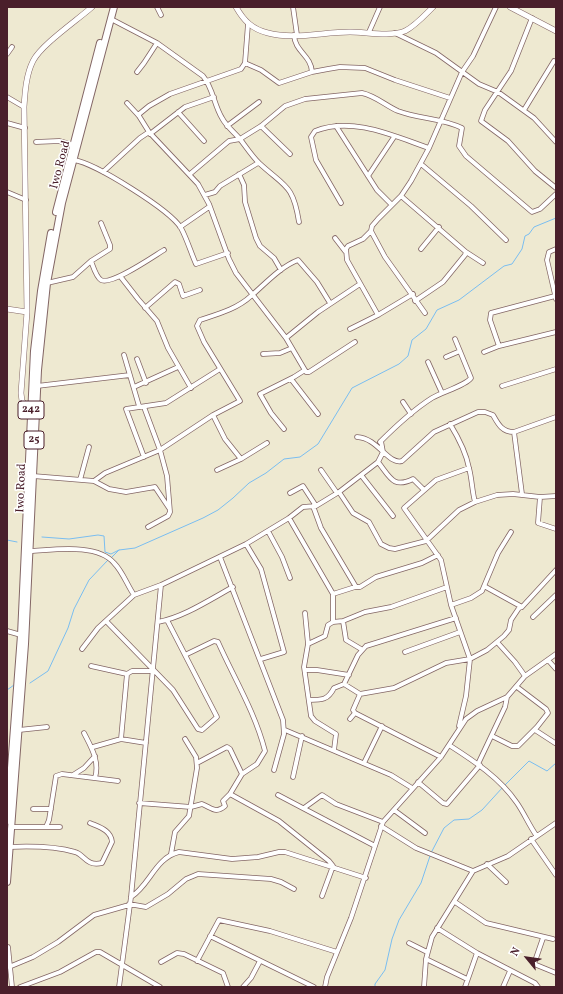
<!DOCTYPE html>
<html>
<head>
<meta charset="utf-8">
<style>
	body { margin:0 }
	#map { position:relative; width:563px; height:994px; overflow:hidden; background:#eee9d1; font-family:Vollkorn,serif }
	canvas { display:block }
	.frame { position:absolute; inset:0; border:8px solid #4a1f2b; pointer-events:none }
	.north { position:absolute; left:507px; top:938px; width:40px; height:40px; -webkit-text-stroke:3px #fff; paint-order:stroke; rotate:299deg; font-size:11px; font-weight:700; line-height:16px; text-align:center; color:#4a1f2b }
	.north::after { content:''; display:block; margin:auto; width:14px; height:18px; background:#4a1f2b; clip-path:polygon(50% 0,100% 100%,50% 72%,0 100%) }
</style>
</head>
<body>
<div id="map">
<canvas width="563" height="994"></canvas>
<div class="frame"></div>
<div class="north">N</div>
</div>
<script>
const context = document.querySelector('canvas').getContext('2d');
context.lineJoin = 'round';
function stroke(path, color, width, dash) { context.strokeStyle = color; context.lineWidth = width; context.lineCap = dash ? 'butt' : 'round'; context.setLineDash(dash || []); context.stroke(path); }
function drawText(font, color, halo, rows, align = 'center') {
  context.font = font + ' Vollkorn,serif'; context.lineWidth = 3; context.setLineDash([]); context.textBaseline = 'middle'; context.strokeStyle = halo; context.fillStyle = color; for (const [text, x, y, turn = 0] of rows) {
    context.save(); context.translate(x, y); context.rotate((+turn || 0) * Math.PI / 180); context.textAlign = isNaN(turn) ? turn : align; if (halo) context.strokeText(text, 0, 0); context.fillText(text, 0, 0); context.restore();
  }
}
const stream = new Path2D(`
	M42,537L69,539L98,535L104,536L105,552L111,554L119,550
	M7,540L17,542
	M111,558L119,550L135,548L203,518L218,510L233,498L249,483L266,473L284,459L300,457L318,444L352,388L399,364L408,356L412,340L426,329L437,310L459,300L504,266L512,264L522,249L525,236L529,234L534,227L556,218
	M30,683L48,671L68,628L74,609L89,580L108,560
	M7,690L14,685
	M505,785L529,761L547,771L556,763
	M431,853L444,828L454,820L469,819L482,810L503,787
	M375,987V984L385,970L392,939L399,920L421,883L430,856`);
const minor = new Path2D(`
	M157,7L161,15
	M293,7L297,35
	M532,18L511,71L485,110L481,121L508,141L535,171L556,188
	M111,19L157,43L203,76C213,88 214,105 222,118C226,126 234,132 240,139C246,147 252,156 259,163C285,187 293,184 299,222
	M369,32L380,7
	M395,33L436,53L479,84L498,92L534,118L556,142
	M294,35C295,52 311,55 312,72
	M7,54L12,47
	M245,63L261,70L279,83L312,72L328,69L340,67L365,68L395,80L450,98
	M137,72L144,63L157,43
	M7,97L24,107
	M127,103L139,116L149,132L198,184L209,204L229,259L236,273L286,338L306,372H309L355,342
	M524,110L554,61
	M178,112L204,141
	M138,115L149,106L170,94L241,69L245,63L248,24
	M7,123L25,128
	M227,126L259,102
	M261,126L290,154
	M336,126L377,190L392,205
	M150,134L185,107L214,97
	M36,142L59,141L73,145
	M74,160C95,163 170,210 181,228C187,239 191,253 196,264L228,253
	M421,164L471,206L506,240
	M103,172L140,138L149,132
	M190,174L229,141L240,139L261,126L285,106L305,99L362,93C376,96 386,106 398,111C419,119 442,118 462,128L459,146L466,156L532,212L540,209L556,194
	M239,174L244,185L245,202L256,238L260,246L274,258L281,270
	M368,176L394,137
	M7,192L26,200
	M205,195L215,192L220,186L258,163
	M401,196L466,252L465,255L443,282L415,301
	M341,203L316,160L311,137L315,131C352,116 394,136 429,148
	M180,227L209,207
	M371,231L385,257L425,313
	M335,238L345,251
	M421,249L439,227
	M556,249L549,252L547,260L556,299
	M466,252L483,263
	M91,261C93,266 96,277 101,280C111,286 154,256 164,250
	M120,276L138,299L157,321L168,348L191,388
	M47,283L73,277L91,261L110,249V245L101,223
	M145,308L175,282L179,284L183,296L200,290
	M378,315L347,260L346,249L348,246L363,239L371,231L372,226L378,219L401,196L411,181L429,148L462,72L473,56L496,7
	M350,329L378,315L413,294
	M286,338L318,312L360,284
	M499,346L490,320L491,313L555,296
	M484,352L499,346L556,332
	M263,354L280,353L292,348
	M124,355L139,406
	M446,357L460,351
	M137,359L146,383
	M428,362L442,393
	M291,379L318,414
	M37,386L130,375
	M502,386L556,369
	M134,387L178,367
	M403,402L411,414
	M144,407L160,450L167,476L170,512L168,516L148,527
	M213,415L225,439L241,459L217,470
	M450,424C458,437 466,452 469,468C472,479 472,491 475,502
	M284,429L271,413L260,394L294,377L305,370
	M514,432L522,494
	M357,437C378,438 388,465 402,461L434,432L478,412H485L493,415C498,424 502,432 514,432L556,417
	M380,442C396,426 413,410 432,398C442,392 465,386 471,378L455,339
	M144,457L126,409L166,403L220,369
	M241,459L267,443
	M378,462C390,477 393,489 413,479L424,490
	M321,470L337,493
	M361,475L393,516
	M33,476L94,481L109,489L126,492L155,487L169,508
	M80,480L89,447
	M94,481L105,473L160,450L213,415L240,401L204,342L197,326L200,320C218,314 237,309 251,296C265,284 280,267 298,260L317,282L330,303
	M339,492L353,513L369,522L381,544L389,548L395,549L426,541L459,510L475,502L497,495L513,494L540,497L556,496
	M290,493L303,486L316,506
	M540,497L538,523L556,529
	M313,506L321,528L356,587H360L376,577L422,563L438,555
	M289,518L333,594L355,587
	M268,531L282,557L290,578
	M246,544L261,569L284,652L261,659
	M30,551C54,550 97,543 114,563C123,572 127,585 134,595
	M220,557L283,720L284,734L274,770
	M484,586L522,607
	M333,594V622
	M451,605L471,598L482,591L498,553L511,532
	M305,613L308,644
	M533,617L556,595
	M343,621L346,640L361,649
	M107,622L173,690L198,729L202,730L217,717L167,620
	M158,622C184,617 209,600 233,587
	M7,631L21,635
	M497,642L515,662L525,676
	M82,649L98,628L134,595L161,585L246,544L289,518L303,507L316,506L339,492L378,462L383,452L381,441
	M405,652L460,632
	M548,660L556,669
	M91,666L127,674
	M305,670H317L349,675
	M127,674L132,671H153
	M344,684L358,655L366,646L456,618
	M309,700C322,700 328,700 334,688L344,684L360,694
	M350,719L355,713
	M459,726L466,696L470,659L451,605L441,560L404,508L436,480L469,468
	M19,730L47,727
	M285,730L391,775L412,788
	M535,730L555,743
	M84,733C91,747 100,761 95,778
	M492,736L512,746H518L537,727L548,713L546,709L517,687
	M121,739L127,674
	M449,745C474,761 500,778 517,803C524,813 529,825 536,835
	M93,747L121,739L146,743
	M334,750L336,734L315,721L311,716L304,667L308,644L325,636L328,625L333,622L343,621L365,612L391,607L447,587
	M441,757L355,713L353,710L360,694L394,688L446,663L470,659L487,650L504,636L509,630L511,620L519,608L522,607L556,570
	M197,763L227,747L230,749L242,774
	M364,763L382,726
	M478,764L505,707L507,697
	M73,775L84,768L95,756
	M293,777L302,736
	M418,782L443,803L447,804L480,765
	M230,794L279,821L329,861L333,866L322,896
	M278,795L375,846
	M139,803L191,807L202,804C212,808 216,814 225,806L223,801L230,794L242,774L257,764L265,751C255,712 234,678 218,642L214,641L185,655
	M304,808L322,795L336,804L383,822
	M33,809H51
	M394,810L425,833
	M381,826L416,848L473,871
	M12,827H60
	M46,827L49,820L56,776L62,774L118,781
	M531,839L556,875
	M9,847C31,846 54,846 75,852C84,854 86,867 102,863L112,842C111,830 99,827 90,823
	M171,854L175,832L189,816L197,768L196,757L185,739
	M487,864L506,882
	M131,897C150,885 155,858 179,852L232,859L258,857L279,852H285L366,878
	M455,902L486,923L553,939
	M129,904L146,907L168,894L186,879L198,874L271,879L281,882L294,889
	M437,928L477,953L535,983L538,987
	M210,936L314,987
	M543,938L534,964L556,973
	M409,943L427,952
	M8,947L12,987
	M426,959L467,979
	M197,961L219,920L270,931L337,952
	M161,962L177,953L184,954L223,973L228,987
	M9,967L33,957L58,942L94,915L129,905
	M20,987L60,972L96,952H100L160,987
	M119,987L131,897L161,585
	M243,987L251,978L260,961
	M325,987L327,977L351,918L383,822L441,757L466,719L477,711L507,697L525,676L556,654
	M424,987L426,959L432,937L473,871L508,856L556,823
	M465,987L477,953
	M503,987L510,971`);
const tertiary = new Path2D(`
	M236,7C244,21 252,29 268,33C294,40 323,32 350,32C367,32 389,37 405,31C415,26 425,15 433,7
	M510,7L556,31
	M7,309L27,312
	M31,410L22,401L21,393L27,312L24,107C25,92 26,75 33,61C41,45 76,21 92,7`);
const primary = new Path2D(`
	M56,212L100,43
	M7,821L21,635L34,351L41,291L51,233
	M7,882L25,644L38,370L47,283L62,203L114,7`);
const shields = [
	[31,410,26],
	[34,440,20]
];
const shieldNames = [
	["242",31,410],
	["25",34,440]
];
const streetNames = [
	["Iwo Road",61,165,-75],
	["Iwo Road",22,488,-88]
];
stroke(stream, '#79bdf0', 1);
stroke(minor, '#836665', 5.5);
stroke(tertiary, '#836665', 6);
stroke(primary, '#836665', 8);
stroke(minor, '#fff', 4);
stroke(tertiary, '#fff', 5);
stroke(primary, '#fff', 6);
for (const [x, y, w] of shields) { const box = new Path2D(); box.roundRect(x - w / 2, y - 9, w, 18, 3); context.fillStyle = '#fff'; context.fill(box); stroke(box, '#4a1f2b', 1); }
drawText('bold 11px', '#4a1f2b', null, shieldNames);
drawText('12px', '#4a1f2b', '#fff', streetNames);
</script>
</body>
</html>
